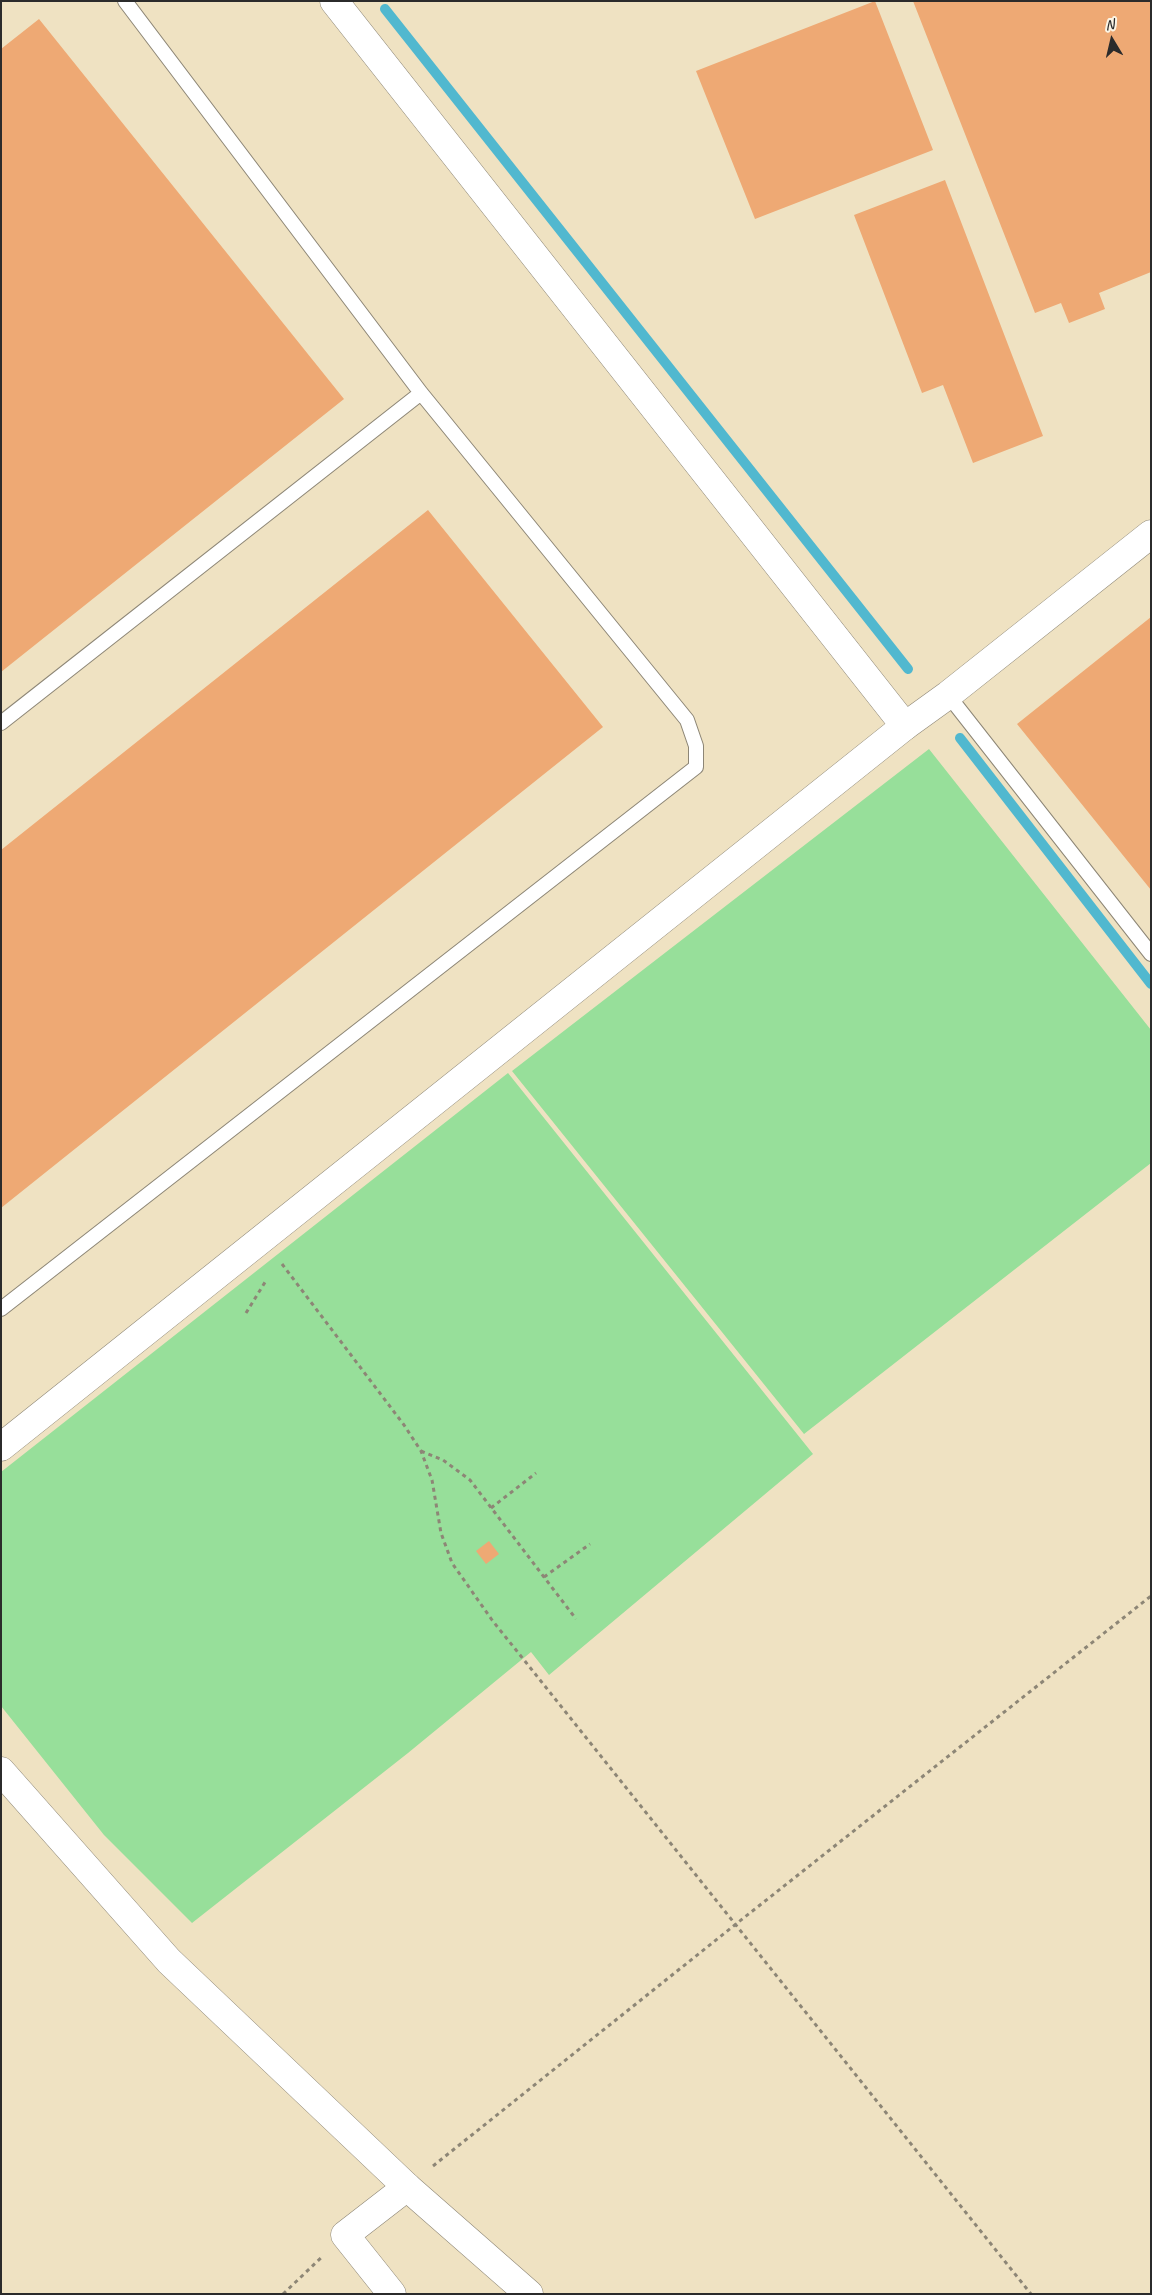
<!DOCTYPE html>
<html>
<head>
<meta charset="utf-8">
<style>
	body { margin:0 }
	#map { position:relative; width:1152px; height:2295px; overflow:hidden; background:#efe2c2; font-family:Caveat,sans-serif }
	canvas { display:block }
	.frame { position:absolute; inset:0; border:2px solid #2b2b2b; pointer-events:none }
	.north { position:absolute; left:1087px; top:15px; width:50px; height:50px; -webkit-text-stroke:4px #fcf5e5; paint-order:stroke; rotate:351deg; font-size:14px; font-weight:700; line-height:20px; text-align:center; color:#2b2b2b }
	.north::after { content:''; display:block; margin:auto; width:18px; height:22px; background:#2b2b2b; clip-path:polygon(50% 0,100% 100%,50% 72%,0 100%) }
</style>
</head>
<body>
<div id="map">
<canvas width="1152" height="2295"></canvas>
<div class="frame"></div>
<div class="north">N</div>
</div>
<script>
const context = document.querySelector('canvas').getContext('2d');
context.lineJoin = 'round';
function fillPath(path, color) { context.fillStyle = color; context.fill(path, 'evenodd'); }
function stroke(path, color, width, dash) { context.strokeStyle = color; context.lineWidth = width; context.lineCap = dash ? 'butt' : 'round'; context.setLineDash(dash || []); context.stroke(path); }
const green = new Path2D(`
	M929,749L1151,1030V1163L804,1434L512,1071Z
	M508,1073L813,1454L549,1675L531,1652L408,1753L192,1923L104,1835L1,1706V1472Z`);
const stream = new Path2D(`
	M385,9L908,669
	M960,738L1151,984`);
const building = new Path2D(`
	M875,1L933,150L755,219L696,71Z
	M913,1H1151V272L1099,293L1105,309L1069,323L1061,303L1035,313Z
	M39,19L344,399L1,672V49Z
	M945,180L1043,436L973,463L943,385L922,393L854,215Z
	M428,510L603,727L1,1208V850Z
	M1151,617V890L1017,724Z
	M489,1541L499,1554L486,1564L476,1551Z`);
const path = new Path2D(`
	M282,1264L404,1425L421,1451L432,1480L441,1533L452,1563L492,1620L1031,2294
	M246,1313L267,1279
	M421,1451L443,1460L470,1480L576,1619
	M491,1508L536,1473
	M544,1577L590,1544
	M433,2166L736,1924L1151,1596
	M283,2294L323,2256`);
const service = new Path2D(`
	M948,695L1151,954
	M1,723L421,393
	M1,1309L696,767V746L687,720L421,393L125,1`);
const minor = new Path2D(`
	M334,1L905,726
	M392,2294L345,2235L407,2187`);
const tertiary = new Path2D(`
	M1,1447L905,726L948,695L1151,534
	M1,1771L169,1961L407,2187L529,2294`);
fillPath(green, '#97df9a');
stroke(stream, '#51b8cf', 10);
fillPath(building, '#eea974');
stroke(service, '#8d8676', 16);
stroke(minor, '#8d8676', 29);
stroke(tertiary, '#8d8676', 29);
stroke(path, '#8d8676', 3, [4, 4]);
stroke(service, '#fff', 14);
stroke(minor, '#fff', 28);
stroke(tertiary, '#fff', 28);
</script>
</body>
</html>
